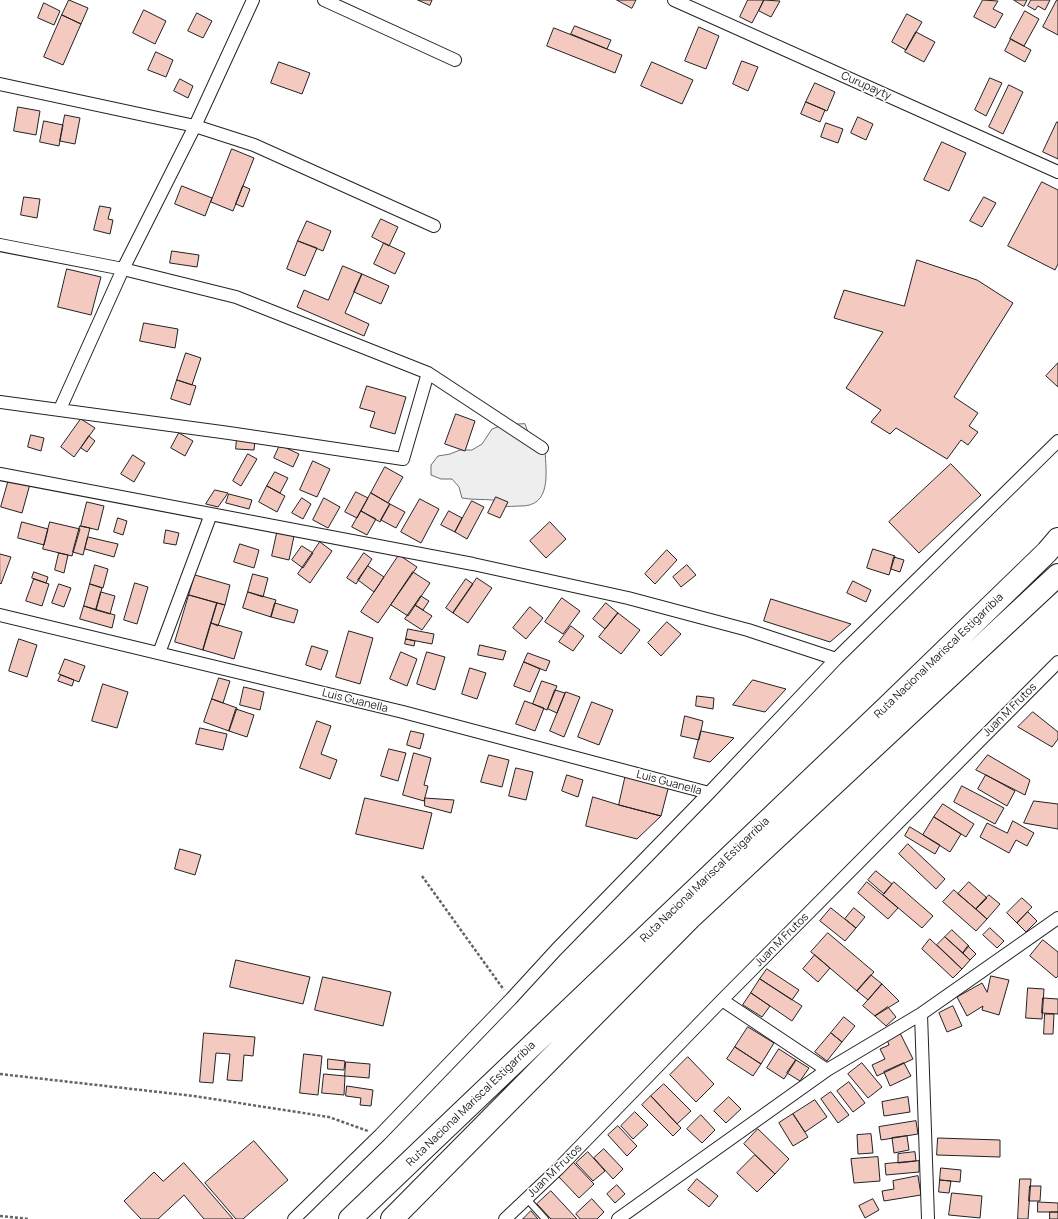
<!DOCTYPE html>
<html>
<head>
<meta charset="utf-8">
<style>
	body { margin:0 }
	canvas { display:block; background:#fff }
</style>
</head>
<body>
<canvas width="1058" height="1219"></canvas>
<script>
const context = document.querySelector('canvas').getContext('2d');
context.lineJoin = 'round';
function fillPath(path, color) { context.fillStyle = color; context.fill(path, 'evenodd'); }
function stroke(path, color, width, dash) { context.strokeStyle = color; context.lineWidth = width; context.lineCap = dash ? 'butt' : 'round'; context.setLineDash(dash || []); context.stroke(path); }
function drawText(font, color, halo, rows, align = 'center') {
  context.font = font + ' Manrope,sans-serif'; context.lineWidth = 3; context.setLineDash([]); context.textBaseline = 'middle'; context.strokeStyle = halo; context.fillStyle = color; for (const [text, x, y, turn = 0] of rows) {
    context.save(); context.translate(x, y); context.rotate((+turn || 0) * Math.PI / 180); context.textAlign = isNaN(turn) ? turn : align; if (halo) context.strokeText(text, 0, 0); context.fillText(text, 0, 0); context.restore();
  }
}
const green = new Path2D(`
	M525,424L529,435L545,450C546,472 552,507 520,506C515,506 508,507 504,506C500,504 497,500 493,500C483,499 473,500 462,498L459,487L452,479H441L431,475V465L438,456L450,454L460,450H472L482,444L492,429L503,425Z`);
const building = new Path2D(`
	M69,0L88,8L81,24L62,15Z
	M418,0H432L430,5Z
	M617,0H636L632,8Z
	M748,0H764L752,23L740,17Z
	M764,0L780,1L771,17L759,11Z
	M983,0L998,1L993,9L1003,14L995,28L974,17Z
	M1014,0H1027L1024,6Z
	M1031,0H1050L1045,10L1038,6L1035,10L1028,6Z
	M1057,0H1058V35L1043,27Z
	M44,3L60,11L54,25L38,18Z
	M144,10L166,21L155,44L133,33Z
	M1025,11L1039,19L1024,46L1010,39Z
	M197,13L212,21L203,38L188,31Z
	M907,14L922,22L906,50L892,42Z
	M62,15L81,24L63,65L44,57Z
	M575,26L611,40L607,49L571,34Z
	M699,27L719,36L706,69L685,61Z
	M554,28L622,55L615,73L547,46Z
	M916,32L935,42L924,62L905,52Z
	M1011,39L1031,50L1025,62L1005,51Z
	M156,52L173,60L166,77L148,70Z
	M742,61L758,67L748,91L733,84Z
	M279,62L310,73L302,94L271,83Z
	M652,62L693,80L682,104L641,86Z
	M990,78L1002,83L986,116L975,110Z
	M180,79L193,86L188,98L174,91Z
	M815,83L835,92L827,111L806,102Z
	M1009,85L1023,92L1003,134L989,127Z
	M806,102L825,110L820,122L801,114Z
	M18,107L40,111L36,135L14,131Z
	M65,115L80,118L75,144L60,141Z
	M858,117L873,124L866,140L851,133Z
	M44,121L63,125L59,146L40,142Z
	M1057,122H1058V159L1043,152Z
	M826,123L843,129L838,143L821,137Z
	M942,142L966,153L949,191L924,180Z
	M232,149L254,158L233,211L211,202Z
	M1042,182L1058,190V264L1055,270L1008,246Z
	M182,186L212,198L205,216L175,204Z
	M243,186L250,189L243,207L236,204Z
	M24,197L40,199L37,218L21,215Z
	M984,197L996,203L982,227L970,221Z
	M100,206L111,208L108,219L113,220L110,234L94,230Z
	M381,219L398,227L389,246L372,237Z
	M307,221L331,231L323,251L298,241Z
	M298,241L317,248L305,276L287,269Z
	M384,243L405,253L395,274L374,264Z
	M172,251L199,255L197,267L170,263Z
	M917,260L977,280L1013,303L954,397L978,413L969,426L978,432L968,445L961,440L947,459L896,428L890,434L871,422L881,410L846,388L883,332L834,318L844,290L904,306Z
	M343,266L362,274L345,313L369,324L364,336L297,307L304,290L328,300Z
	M67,269L101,277L91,315L58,307Z
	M362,274L389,286L381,304L354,292Z
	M144,323L178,329L175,348L140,341Z
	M186,353L201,358L192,385L177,380Z
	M1058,363V387L1046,376Z
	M177,380L196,386L190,405L171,399Z
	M367,386L406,397L395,434L370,427L375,412L360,408Z
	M456,414L475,421L465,451L445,444Z
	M81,419L95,428L74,457L61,447Z
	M179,433L193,441L185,456L171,448Z
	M31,435L44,438L41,451L28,447Z
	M89,436L95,441L87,452L81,448Z
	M237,438L255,440L254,450L236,449Z
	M280,445L299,454L293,467L274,458Z
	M248,454L257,459L241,486L233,481Z
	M133,455L145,463L134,482L121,474Z
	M313,461L330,469L317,497L300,490Z
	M951,464L981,495L919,553L889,522Z
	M385,467L403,477L388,503L371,493Z
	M275,472L288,478L280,493L267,486Z
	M9,479L30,484L22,513L1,507Z
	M267,486L285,496L277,512L259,502Z
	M215,490L228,493L218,507L206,504Z
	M356,492L368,498L357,518L345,512Z
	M371,493L390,504L380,522L361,511Z
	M229,494L252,500L249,509L226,503Z
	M496,497L508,502L500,518L488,513Z
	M302,498L311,504L303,519L292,513Z
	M324,498L340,507L328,528L313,520Z
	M420,499L439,509L421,543L401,532Z
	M472,501L484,507L467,539L455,532Z
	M87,502L104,506L98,530L81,526Z
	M390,504L405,512L396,528L381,520Z
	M361,511L376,519L367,535L352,527Z
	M449,511L462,518L455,532L441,525Z
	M118,518L127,521L123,535L114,532Z
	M22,522L48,529L44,545L18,538Z
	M50,522L80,529L72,556L43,549Z
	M550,522L566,539L546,558L530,541Z
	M80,526L90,528L83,555L73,552Z
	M166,530L179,533L176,545L164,543Z
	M277,533L294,536L289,560L272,556Z
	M88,537L118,544L114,557L85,549Z
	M320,542L332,551L310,583L298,574Z
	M240,544L259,550L254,568L234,562Z
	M302,546L313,553L303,568L292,560Z
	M873,549L895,556L889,575L867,568Z
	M667,550L677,560L655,584L645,574Z
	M59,553L68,555L64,573L55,570Z
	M364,553L372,559L356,584L347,578Z
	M0,554L11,557L1,584L0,583Z
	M399,555L417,567L378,623L361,612Z
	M894,557L904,560L900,572L891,569Z
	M95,565L108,569L103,588L90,584Z
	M687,565L696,575L681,587L673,577Z
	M368,566L384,577L374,592L358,580Z
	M34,572L48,577L46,583L32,578Z
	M413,572L430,583L408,616L391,605Z
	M253,574L268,578L263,597L248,592Z
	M195,575L230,585L225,605L189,595Z
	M477,578L492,588L468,623L453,613Z
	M34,579L49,584L42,606L26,601Z
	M466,579L473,584L453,613L446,608Z
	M853,581L871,590L866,602L847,593Z
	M135,583L148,587L137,624L124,620Z
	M59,584L71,588L64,607L52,603Z
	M90,584L102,588L96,610L84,606Z
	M101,592L115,596L110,614L96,610Z
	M248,592L276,600L271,617L243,608Z
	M189,595L217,603L203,650L175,642Z
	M421,596L429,601L423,610L415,605Z
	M562,598L580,611L563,634L545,622Z
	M771,599L851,624L830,642L764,621Z
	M217,603L225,605L218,626L211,623Z
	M275,603L298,610L294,623L271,617Z
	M606,603L618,613L605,629L593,619Z
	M415,605L432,616L422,630L405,619Z
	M84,606L115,615L112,628L80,619Z
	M530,607L543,618L526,639L513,628Z
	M618,613L640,630L621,654L599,637Z
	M667,622L681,634L661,656L648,643Z
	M211,623L242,632L234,659L203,650Z
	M571,626L584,636L573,651L559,642Z
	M408,629L434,634L432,644L406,639Z
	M349,631L373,638L360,684L336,677Z
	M19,639L37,645L27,677L9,671Z
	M406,639L415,641L414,646L405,644Z
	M480,645L506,651L503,660L478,655Z
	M312,646L328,651L321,670L306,665Z
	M401,652L417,659L407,686L390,679Z
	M427,652L445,657L435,690L417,684Z
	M528,653L550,661L546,671L524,662Z
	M65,659L85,666L79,682L59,674Z
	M524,662L540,669L530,692L514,686Z
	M470,668L486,673L477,699L462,694Z
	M61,675L74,680L72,686L58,681Z
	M219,678L230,681L223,703L212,699Z
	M753,680L786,689L765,712L733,705Z
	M542,681L557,686L547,710L533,704Z
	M103,684L128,692L117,728L92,721Z
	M244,687L264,692L260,710L240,705Z
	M555,690L565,693L557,713L548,709Z
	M566,692L580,697L564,737L550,731Z
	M697,696L714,698L713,709L696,706Z
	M212,699L237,708L229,731L204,722Z
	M525,701L544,708L535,731L516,724Z
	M592,702L613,710L599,745L578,737Z
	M236,709L254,715L247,737L229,731Z
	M1033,712L1058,732V739L1052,747L1018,727Z
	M685,716L703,721L699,740L681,736Z
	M317,721L331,726L321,754L337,760L330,779L300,768Z
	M200,728L227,734L223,750L196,744Z
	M411,731L424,734L420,749L407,745Z
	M701,731L734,738L710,762L694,758Z
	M389,749L406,753L398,781L381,776Z
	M414,753L431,758L424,785L428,786L424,801L403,795Z
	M489,755L509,760L502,787L481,782Z
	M988,755L1030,780L1025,795L976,770Z
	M516,768L533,772L526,800L509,796Z
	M626,774L669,785L661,816L619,805Z
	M567,775L583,780L578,797L562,791Z
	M986,775L1015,791L1007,806L978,789Z
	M962,786L1004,808L995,824L954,802Z
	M593,797L619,805L661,816L637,839L586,826Z
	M365,798L432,813L423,849L356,834Z
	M425,798L454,800L451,813L425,806Z
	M1034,801L1058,804V829L1024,823Z
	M943,804L974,824L966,837L934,817Z
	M934,817L961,834L950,852L923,835Z
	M1013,821L1034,833L1027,846L1016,840L1009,853L980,837L987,823L1007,833Z
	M910,827L940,845L935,854L905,836Z
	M908,844L945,879L936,889L899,854Z
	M180,849L201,855L195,875L175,869Z
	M876,871L892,884L884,894L868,880Z
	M867,882L898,908L888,919L858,893Z
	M894,882L933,916L922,928L883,895Z
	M969,882L987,898L976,909L958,894Z
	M954,890L987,919L976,931L943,902Z
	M989,895L1000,904L987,919L976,909Z
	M1022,898L1032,907L1017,923L1007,913Z
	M831,908L856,928L845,941L820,921Z
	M854,908L865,917L856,928L845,919Z
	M1028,912L1037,921L1026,932L1017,923Z
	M990,928L1004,941L997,948L983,935Z
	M952,930L969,946L963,953L945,937Z
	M828,933L874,972L857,991L811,952Z
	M945,937L970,960L962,969L937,945Z
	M930,939L962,969L953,978L922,949Z
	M1043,940L1058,952V976L1056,978L1030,956Z
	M968,946L976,954L970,960L963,953Z
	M815,955L830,968L818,982L803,969Z
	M236,960L310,977L303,1004L230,987Z
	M767,969L799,990L792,1000L760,979Z
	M871,975L882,984L868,1000L857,991Z
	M991,976L1009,980L999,1015L982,1010L983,1006L967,1016L957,997L982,983L987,992Z
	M323,977L391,992L383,1026L315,1010Z
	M760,979L802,1006L792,1021L751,993Z
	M882,984L899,1001L875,1016L863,1006Z
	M1028,988L1044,989L1042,1019L1026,1018Z
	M751,993L770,1006L762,1017L743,1005Z
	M1043,998L1058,999V1014L1042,1013Z
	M953,1006L962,1026L947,1032L939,1013Z
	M888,1007L896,1017L886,1026L875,1016Z
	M1045,1014H1054L1053,1034H1044Z
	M844,1017L855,1026L842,1042L831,1033Z
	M748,1027L774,1043L761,1064L735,1047Z
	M899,1031L913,1059L877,1076L872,1065L885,1059L880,1049L889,1045L886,1037Z
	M204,1033L255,1037L253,1056L244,1055L242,1081L227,1080L230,1054L216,1053L213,1083L200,1082Z
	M831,1033L842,1042L827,1061L815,1052Z
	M735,1047L761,1064L753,1076L727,1059Z
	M779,1049L796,1060L784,1079L767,1068Z
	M304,1054L322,1056L318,1095L300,1093Z
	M688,1057L714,1084L696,1102L670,1075Z
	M328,1059L345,1061L344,1070L328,1069Z
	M796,1060L809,1068L800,1081L787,1073Z
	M346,1062L370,1064L369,1078L345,1076Z
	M862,1063L882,1087L868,1098L848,1074Z
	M904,1063L911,1076L890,1086L884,1072Z
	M324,1074L345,1076L344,1095L322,1093Z
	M849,1082L865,1103L853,1112L837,1091Z
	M664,1084L691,1111L677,1124L651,1096Z
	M347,1086L373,1090L371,1106L360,1105L361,1098L346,1096Z
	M831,1092L849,1115L838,1123L821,1099Z
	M651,1096L681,1128L673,1136L642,1105Z
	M729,1097L741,1109L726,1123L714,1111Z
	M908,1097L910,1112L884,1116L882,1102Z
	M815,1100L827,1117L805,1132L793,1114Z
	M635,1112L648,1125L633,1139L621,1126Z
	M793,1114L808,1137L793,1146L779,1123Z
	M701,1115L715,1130L702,1143L687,1129Z
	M916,1121L918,1134L881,1140L879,1127Z
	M618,1126L637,1146L627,1156L608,1135Z
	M758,1129L789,1159L775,1174L744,1144Z
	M871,1134L873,1153L858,1154L857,1135Z
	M907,1136L909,1150L894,1153L892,1138Z
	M938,1138L1000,1140V1157L937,1155Z
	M254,1141L288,1180L243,1219H236L205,1183Z
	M604,1149L623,1169L613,1179L594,1158Z
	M588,1152L605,1171L593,1181L576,1163Z
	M915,1152L916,1161L898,1163V1154Z
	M755,1155L775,1174L757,1192L737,1173Z
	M878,1157L880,1181L854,1183L851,1159Z
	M919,1161V1172L886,1175L885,1164Z
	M573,1162L594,1184L579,1198L558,1176Z
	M184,1163L200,1181L233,1219H204L184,1195L158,1219H141L124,1201L154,1172L163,1181Z
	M941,1168L961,1170L960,1182L940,1180Z
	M918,1176L921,1195L884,1201L882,1191L894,1189L893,1181Z
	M697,1179L718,1196L709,1207L688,1190Z
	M1020,1179H1031L1028,1219H1018Z
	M940,1180L951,1181L949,1193L939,1192Z
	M617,1185L625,1194L615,1203L607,1194Z
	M1030,1186H1041L1040,1201H1029Z
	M551,1191L577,1219H551L537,1204Z
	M952,1193L982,1196L980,1218L949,1215Z
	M592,1199L604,1212L597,1219H580L576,1214Z
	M873,1199L879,1210L865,1218L859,1206Z
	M1038,1202L1058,1203V1212H1038Z
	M531,1211L538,1219H523Z
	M1050,1212H1058V1219H1050Z`);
const path = new Path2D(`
	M422,876L504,990
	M0,1074L194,1096L329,1117L368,1131
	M0,1216L29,1219`);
const lane = new Path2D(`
	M527,1199L545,1219`);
const street = new Path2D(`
	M324,0L455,60
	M674,0L1058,172
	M0,84L195,126L254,145L434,226
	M0,245L123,269L236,297L428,373L542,448
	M0,402L229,433L403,459L428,373
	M60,409L123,269L195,126L253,0
	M0,474L473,564L628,598L748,630L836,659
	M0,615L403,712L709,793
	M159,653L211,514
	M722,1000L827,1070
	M921,1014L928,1219
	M294,1219L380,1135L511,999L556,950L709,793L836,659L1058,441
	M505,1219L558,1169L722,1000L1058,662
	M618,1219L827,1070L921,1014L1058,918`);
const highway = new Path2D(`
	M350,1219L885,709L1047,552L1058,539
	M392,1219L690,918L1058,575`);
const streetNames = [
	["Curupayty",866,86,24],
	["Ruta Nacional Mariscal Estigarribia",939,656,-44],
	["Luis Guanella",355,701,14],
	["Juan M Frutos",1010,710,-45],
	["Luis Guanella",669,783,15],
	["Ruta Nacional Mariscal Estigarribia",705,880,-44],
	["Juan M Frutos",782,940,-45],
	["Ruta Nacional Mariscal Estigarribia",471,1104,-44],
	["Juan M Frutos",555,1171,-44]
];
fillPath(green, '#eee');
stroke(green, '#6f6f6f', 1);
fillPath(building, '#f3c9c0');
stroke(building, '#222', 1);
stroke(lane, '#222', 8);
stroke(street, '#222', 14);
stroke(highway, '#222', 24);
stroke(path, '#646464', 2.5, [3, 2]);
stroke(lane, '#fff', 6);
stroke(street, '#fff', 12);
stroke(highway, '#fff', 22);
drawText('11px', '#222', '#fff', streetNames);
</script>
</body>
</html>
